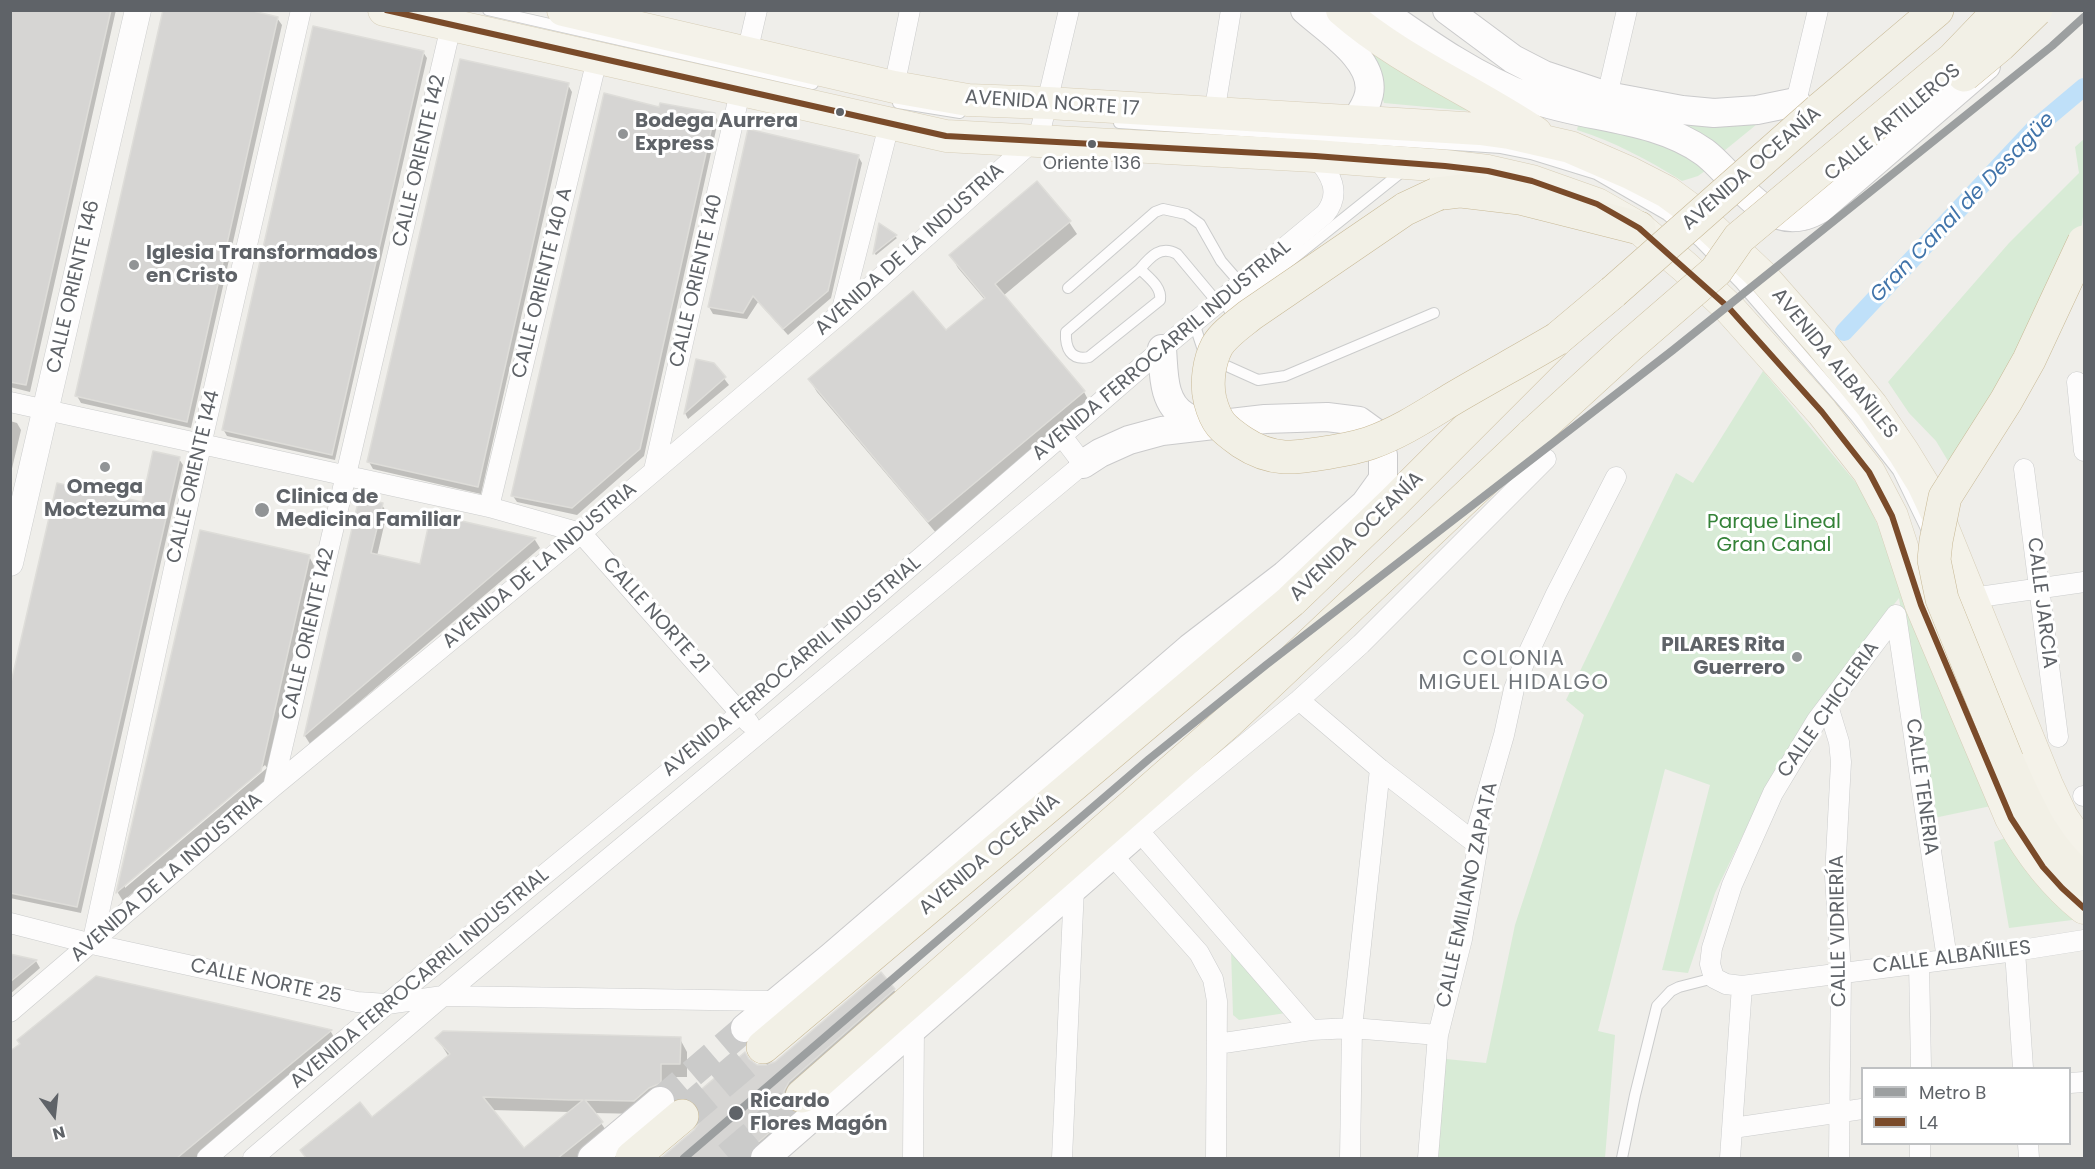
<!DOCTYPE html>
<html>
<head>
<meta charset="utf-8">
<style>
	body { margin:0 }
	#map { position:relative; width:2095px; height:1169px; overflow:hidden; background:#efeeea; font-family:Poppins,sans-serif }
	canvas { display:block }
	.frame { position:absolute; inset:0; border:12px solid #5f6368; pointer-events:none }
	.legend { position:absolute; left:1861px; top:1067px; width:210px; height:78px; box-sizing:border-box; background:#fff; border:2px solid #bfc1c3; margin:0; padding:8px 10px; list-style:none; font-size:18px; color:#5f6368 }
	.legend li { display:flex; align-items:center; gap:12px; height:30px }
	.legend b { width:30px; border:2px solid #bfc1c3 }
	.north { position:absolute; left:24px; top:1085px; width:60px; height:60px; -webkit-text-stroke:4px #fff; paint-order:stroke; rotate:165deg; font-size:16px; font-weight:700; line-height:24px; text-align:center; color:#5f6368 }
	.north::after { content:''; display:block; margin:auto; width:21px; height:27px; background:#5f6368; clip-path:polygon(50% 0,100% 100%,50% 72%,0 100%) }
</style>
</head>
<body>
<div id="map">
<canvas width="2095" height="1169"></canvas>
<div class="frame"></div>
<ul class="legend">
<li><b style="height:8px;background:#9c9fa0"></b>Metro B</li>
<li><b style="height:8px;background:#7a4b2a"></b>L4</li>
</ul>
<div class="north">N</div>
</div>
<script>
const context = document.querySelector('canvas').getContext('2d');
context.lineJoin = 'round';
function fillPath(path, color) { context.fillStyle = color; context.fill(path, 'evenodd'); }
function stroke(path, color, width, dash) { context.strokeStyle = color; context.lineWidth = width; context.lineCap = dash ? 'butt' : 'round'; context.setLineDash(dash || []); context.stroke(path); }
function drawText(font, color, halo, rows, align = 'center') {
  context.font = font + ' Poppins,sans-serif'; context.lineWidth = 6; context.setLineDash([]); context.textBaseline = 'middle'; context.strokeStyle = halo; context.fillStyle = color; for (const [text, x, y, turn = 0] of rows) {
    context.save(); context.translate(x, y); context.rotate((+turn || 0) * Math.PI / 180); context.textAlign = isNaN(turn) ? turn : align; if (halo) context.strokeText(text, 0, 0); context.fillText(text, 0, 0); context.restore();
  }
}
const green = new Path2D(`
	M1356,33L1492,113L1384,103L1373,68Z
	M1767,116L1724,151L1703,134L1678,123Z
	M1579,121L1672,147L1709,168L1698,176L1682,181C1648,160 1615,142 1577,130Z
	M2084,139V210L2074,276L1954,471L1936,441L1909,413L1888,382L2009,243L2079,173L2075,147Z
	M1763,371L1862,490L1906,589L1991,806L1934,818L1899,598L1867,638L1792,742L1753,814L1715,893L1688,973L1662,970L1710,785L1665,769L1598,1031L1615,1035L1605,1158H1438L1446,1059L1486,1063L1515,925L1584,715L1566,700L1676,473L1693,483Z
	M2005,838L2080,919L2009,928L1994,842Z
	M1231,950L1286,1013L1239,1020L1233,1015Z`);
const shadow = new Path2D(`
	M10,10H116L30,392L10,387Z
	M277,18L282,25L191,428L81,403L77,396Z
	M423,52L427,58L335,460L227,436L223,429Z
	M568,85L572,92L481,494L373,469L369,462Z
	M660,109L714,114L718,121L644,456L577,515L517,502L513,496Z
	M858,156L862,163L831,298L788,335L758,302L747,319L713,314L709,307Z
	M1069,222L1077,234L1003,296L1084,392L1091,405L937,534L817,392L810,380L946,332L985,300L958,268L951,255Z
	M880,226L897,238L876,255L875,254Z
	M697,360L713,364L729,385L688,419L685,413Z
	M10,421L17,423L21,430L10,477Z
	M179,459L183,465L81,913L10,898V694L143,504Z
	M360,500L382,505L387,513L377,556L421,566L432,516L535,540L540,548L310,744L305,736Z
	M201,532L309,556L314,566L265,781L123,901L118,893ZM265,765L267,768L125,888V884Z
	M10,955L36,961L40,968L10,994Z
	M881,974L894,990L902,1003L791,1105V1109L781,1092L788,1110L799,1126L762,1158H663L696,1131L701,1122L702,1115L692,1100L749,1061L757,1066L766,1067L776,1063Z
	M96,977L331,1032L338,1044L200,1158H10V1053Z
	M437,1038L680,1039L687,1052V1077H668L667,1096L642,1114L594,1113L610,1136L582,1158H306L302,1151L372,1120L449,1057ZM492,1110L570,1112L524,1150Z`);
const canal = new Path2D(`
	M1844,332L2034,129L2084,87`);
const building = new Path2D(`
	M10,10H111L26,385L10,382Z
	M163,10H249L278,17L187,422L75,396Z
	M313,26L424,51L332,455L222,430Z
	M460,59L569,83L478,487L367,462Z
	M604,93L659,107L660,103L715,113L640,449L572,508L511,496Z
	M748,129L859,155L828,291L783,329L753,296L743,313L708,307Z
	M1037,181L1071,221L995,284L1085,391L928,522L808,379L913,291L946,330L985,298L949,255Z
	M879,223L897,235L873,254Z
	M696,359L714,363L726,377L684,414Z
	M153,451L180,457L77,907L10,893V687L57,483L142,502Z
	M359,498L383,503L371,553L420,564L431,514L536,538L304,736Z
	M200,530L310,555L261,771L116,893Z
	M10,954L37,960L10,982Z
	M881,972L895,989L789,1082L784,1091V1099L788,1108L793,1112L754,1146L750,1152L749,1158H661L694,1130L699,1123L700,1112L697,1104L690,1099L745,1052L749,1059L757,1065H766L775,1062Z
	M96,976L215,1003L332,1030L177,1158H10V1051L20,1044L17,1040Z
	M443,1031L681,1037L680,1064H661V1083L649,1088L634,1101L585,1100L603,1122L558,1158H306L300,1150L360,1102L372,1117L450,1054L435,1038ZM483,1097L571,1100H583L524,1148Z`);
const secondaryTunnel = new Path2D(`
	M660,1101L745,1028`);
const trunkTunnel = new Path2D(`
	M682,1116L763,1047
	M729,1158L802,1096`);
const service = new Path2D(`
	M488,10L813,84
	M898,103L960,113
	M1119,123L1501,148L1531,154L1596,174L1667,215L1699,241L1740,283L1855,416L1898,471L1929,535
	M1140,269C1149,278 1162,287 1160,300L1089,357C1071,361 1065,348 1066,332L1140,269C1151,256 1161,245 1177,254L1218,303
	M1068,288L1155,212L1163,209L1186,214L1200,224L1221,261L1241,284
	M1229,310L1404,170
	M1194,323L1203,350L1209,358L1258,380L1285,376L1434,313
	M1622,1158L1635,1095L1657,1006L1671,991L1679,987L1714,978`);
const minor = new Path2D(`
	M747,53L757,10
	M894,87L910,10
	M1607,96L1627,10
	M1796,102L1818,10
	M1214,114L1231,10
	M841,313L889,125
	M2077,382L2084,451
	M10,402L489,507L581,533L749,723
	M2024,469L2058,737
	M654,470L740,92
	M489,507L597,59
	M1972,598L2084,582
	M1896,615L1817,720L1773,793L1732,885L1712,948L1710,964L1714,978L1726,984L1742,986L2015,951L2084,940
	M1896,615L1947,959
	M1299,700L1380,769L1478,845
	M1828,706L1839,742L1841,762L1835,876L1841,973L1839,1158
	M273,787L451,26
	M2083,796H2084
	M1112,855L1199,953L1213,979L1217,1001L1216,1158
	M10,923L92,944L357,1002L387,1004L443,996L776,1001
	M92,944L201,445L301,10
	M2015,951L2023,1068
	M1919,962L1921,1068
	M10,1012L273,787L581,533L841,313L1033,141L1040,132L1069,10
	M1311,1030L1139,831L1299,700L1361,644L1546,459
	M1217,1044L1311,1030L1352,1028L1438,1035
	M2070,1083L2084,1082
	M1733,1128L1862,1109
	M2028,1144L2029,1158
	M207,1158L387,1004L741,713L1162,349L1325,214C1342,193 1331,174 1315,156
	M253,1158L443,996L1083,464L1061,435
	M913,1158L914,1026
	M1062,1158L1074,887
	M1350,1158L1352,1028L1380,769
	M1428,1158L1438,1035L1462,939L1478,845V825L1504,735L1514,689L1526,658L1556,594L1616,477
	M1730,1158L1742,986
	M1920,1158V1144`);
const tertiary = new Path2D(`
	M10,563L138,10`);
const secondary = new Path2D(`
	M1305,10C1327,30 1376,60 1369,94C1367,105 1360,114 1354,123
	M1380,10C1427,43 1476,78 1530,98C1586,119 1653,116 1704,152C1733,173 1760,226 1803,216C1809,215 1814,212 1820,209L1986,66
	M1447,10L1513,59L1544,75L1607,96L1682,110L1714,113L1757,110L1796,102
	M1162,349C1164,372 1162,403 1185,416C1192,420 1201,422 1208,425
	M745,1028L831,957L1190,648L1285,575L1365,504L1383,479V455L1377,434L1359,421L1327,417L1265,419L1162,431L1129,440L1100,453L1083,464
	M592,1158L660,1101
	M765,1158L1139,831`);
const primary = new Path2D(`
	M384,10L946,136L1315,156L1445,166L1488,171L1532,181L1597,204L1639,228L1685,267L1729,308L1822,412L1869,472L1892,516L1921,605L2011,818C2030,853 2053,883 2084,908
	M563,10L894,87L968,100L1048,103L1480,129L1509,133L1570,147L1630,173L1667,192L1693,211L1763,277L1820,342L1872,406L1904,453L1923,484L1938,516L2047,785L2062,817L2084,849
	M1342,10C1400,61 1472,90 1536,133`);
const trunk = new Path2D(`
	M1819,110L1937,10
	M1437,194L1461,191L1520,198L1639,228
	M2007,760C2028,807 2044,847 2084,880
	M763,1047L1291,601L1393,503L1557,339L1613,292
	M802,1096L1229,721L1533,434
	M632,1158L682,1116`);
const trunkBridge = new Path2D(`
	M1964,75L2000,45L2036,10
	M1437,194L1405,209L1250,315C1239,324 1224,334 1217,346C1209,361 1206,383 1210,400C1216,423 1222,428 1242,442C1254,450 1270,456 1284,457C1301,458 1353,449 1370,443C1401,432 1426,415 1454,398C1488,378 1523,359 1557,339
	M1613,292L1819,110
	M1533,434L1627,348L1716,271L1739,238L1953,59L2000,10
	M2007,760L1942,599L1934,560L1936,541L1945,497L2006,401L2029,360L2084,242`);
const bus1 = new Path2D(`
	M386,10L946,136L1315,156L1445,166L1488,171L1532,181L1597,204L1639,228L1729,308L1822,412L1869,472L1892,516L1921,605L2011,818L2043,867L2062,888L2084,908`);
const metro1 = new Path2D(`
	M684,1158L1149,759L1266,665L1673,350L2052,46L2084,17`);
const markers = [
	[840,112,5,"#5f6368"],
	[623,134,6,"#919496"],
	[1092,144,5,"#5f6368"],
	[134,265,6,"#919496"],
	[105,467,6,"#919496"],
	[262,510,8,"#919496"],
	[1797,657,6,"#919496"],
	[736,1113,8,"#5f6368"]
];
const busNames = [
	["Oriente 136",1092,164]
];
const streetNames = [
	["AVENIDA NORTE 17",1052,104,4],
	["CALLE ARTILLEROS",1893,123,-40],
	["CALLE ORIENTE 142",420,161,-77],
	["AVENIDA OCEANÍA",1752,169,-41],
	["AVENIDA DE LA INDUSTRIA",910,250,-42],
	["CALLE ORIENTE 140",697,281,-77],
	["CALLE ORIENTE 140 A",543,283,-76],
	["CALLE ORIENTE 146",74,287,-77],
	["AVENIDA FERROCARRIL INDUSTRIAL",1162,351,-40],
	["AVENIDA ALBAÑILES",1834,364,51],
	["CALLE ORIENTE 144",194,477,-77],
	["AVENIDA OCEANÍA",1357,537,-44],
	["AVENIDA DE LA INDUSTRIA",540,566,-40],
	["CALLE JARCIA",2041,603,83],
	["CALLE NORTE 21",655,616,48],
	["CALLE ORIENTE 142",309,634,-77],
	["AVENIDA FERROCARRIL INDUSTRIAL",792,667,-40],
	["CALLE CHICLERIA",1829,710,-55],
	["CALLE TENERIA",1921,787,82],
	["AVENIDA OCEANÍA",990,855,-40],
	["AVENIDA DE LA INDUSTRIA",167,878,-41],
	["CALLE EMILIANO ZAPATA",1468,895,-78],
	["CALLE VIDRIERÍA",1839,931,-91],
	["CALLE ALBAÑILES",1952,958,-7],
	["AVENIDA FERROCARRIL INDUSTRIAL",420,979,-40],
	["CALLE NORTE 25",266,982,12]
];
const poiNames = [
	["Bodega Aurrera",635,122],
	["Express",635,145],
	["Iglesia Transformados",146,254],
	["en Cristo",146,277],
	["Omega",105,488,"center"],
	["Moctezuma",105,511,"center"],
	["Clinica de",276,498],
	["Medicina Familiar",276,521],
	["PILARES Rita",1785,646,"right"],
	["Guerrero",1785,669,"right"]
];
const parkNames = [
	["Parque Lineal",1774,523],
	["Gran Canal",1774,546]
];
const stopNames = [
	["Ricardo",750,1102],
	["Flores Magón",750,1125]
];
const waterNames = [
	["Gran Canal de Desagüe",1963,208,-46]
];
const neighbourhoodNames = [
	["COLONIA",1514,660],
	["MIGUEL HIDALGO",1514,684]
];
fillPath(green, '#d8ebd6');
fillPath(shadow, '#0003');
stroke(canal, '#bfe0f9', 18);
fillPath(building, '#d6d5d3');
stroke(building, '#deddd9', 1.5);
stroke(secondaryTunnel, '#cbcbca', 28, [28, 14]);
stroke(trunkTunnel, '#cbcbca', 33, [33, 16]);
stroke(service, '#cbcccc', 12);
stroke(minor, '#cbcccc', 21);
stroke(tertiary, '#cbcccc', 27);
stroke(secondary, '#cacacb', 30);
stroke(primary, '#d7ceb8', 33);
stroke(trunk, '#c8b996', 34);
stroke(service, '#fdfcfc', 10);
stroke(minor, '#fdfcfc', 20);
stroke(tertiary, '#fdfcfc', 26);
stroke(secondary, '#fdfcfc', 28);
stroke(primary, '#f4f2e9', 32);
stroke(trunk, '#f2f0e6', 33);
stroke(trunkBridge, '#c8b996', 34, []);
stroke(trunkBridge, '#f2f0e6', 33);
stroke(bus1, '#7a4b2a', 6);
stroke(metro1, '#9c9fa0', 8);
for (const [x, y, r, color] of markers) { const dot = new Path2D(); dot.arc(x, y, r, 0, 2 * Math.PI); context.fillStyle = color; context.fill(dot); stroke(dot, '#fff', 2); }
drawText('18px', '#5f6368', '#fff', busNames);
drawText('20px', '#5f6368', '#fff', streetNames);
drawText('bold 20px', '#5f6368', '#fff', poiNames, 'left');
drawText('20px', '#348238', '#fff', parkNames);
drawText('bold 20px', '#5f6368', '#fff', stopNames, 'left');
drawText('italic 21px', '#4174aa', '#fff', waterNames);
context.letterSpacing = '1.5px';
drawText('21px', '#70757a', '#fff', neighbourhoodNames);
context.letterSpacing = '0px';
</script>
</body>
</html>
